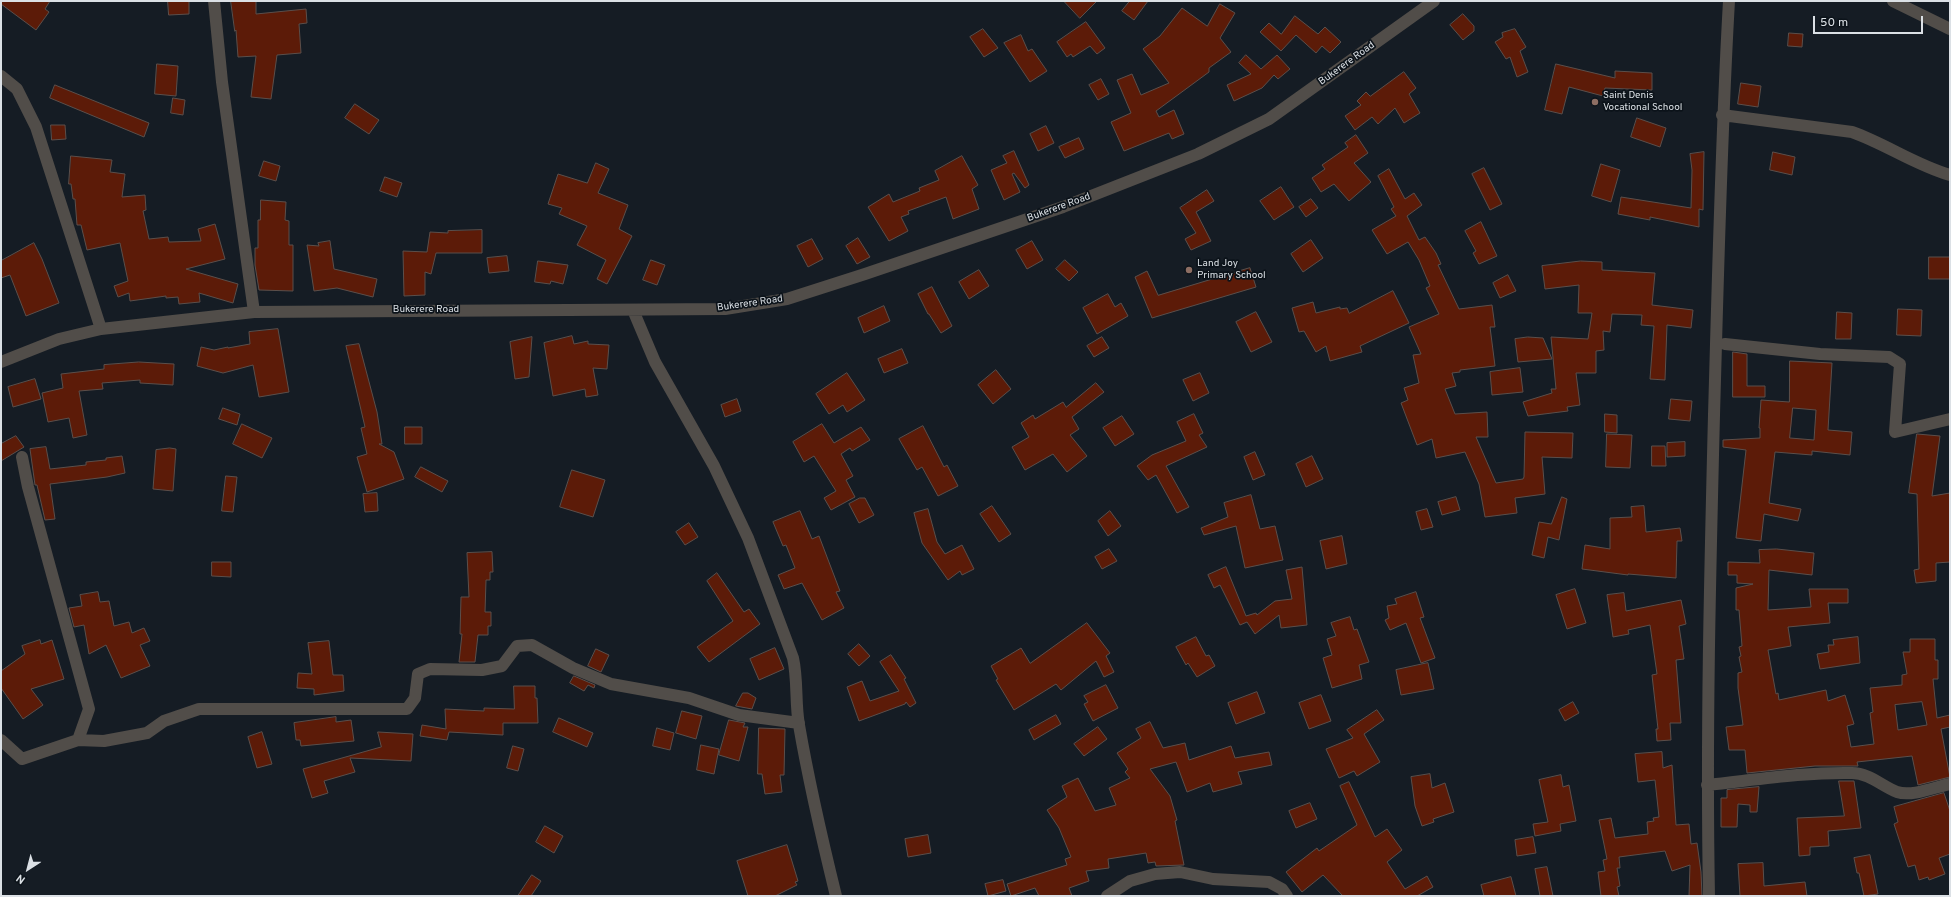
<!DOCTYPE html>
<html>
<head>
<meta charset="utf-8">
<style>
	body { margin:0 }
	#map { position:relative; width:1951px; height:897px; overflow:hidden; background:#151c24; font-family:Overpass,sans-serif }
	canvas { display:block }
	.frame { position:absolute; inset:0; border:2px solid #dbe0e5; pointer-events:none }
	.north { position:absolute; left:8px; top:849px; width:40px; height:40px; -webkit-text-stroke:3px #0c131a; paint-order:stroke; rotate:216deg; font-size:11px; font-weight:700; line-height:16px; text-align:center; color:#dbe0e5 }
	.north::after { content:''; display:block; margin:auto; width:14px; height:18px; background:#dbe0e5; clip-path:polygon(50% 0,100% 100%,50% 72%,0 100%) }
	.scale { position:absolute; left:1813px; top:16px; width:110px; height:18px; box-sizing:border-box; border:2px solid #dbe0e5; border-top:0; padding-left:5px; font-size:12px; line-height:14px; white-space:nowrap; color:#dbe0e5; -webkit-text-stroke:3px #0c131a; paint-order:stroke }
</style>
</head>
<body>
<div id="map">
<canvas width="1951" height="897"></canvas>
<div class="frame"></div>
<div class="north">N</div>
<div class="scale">50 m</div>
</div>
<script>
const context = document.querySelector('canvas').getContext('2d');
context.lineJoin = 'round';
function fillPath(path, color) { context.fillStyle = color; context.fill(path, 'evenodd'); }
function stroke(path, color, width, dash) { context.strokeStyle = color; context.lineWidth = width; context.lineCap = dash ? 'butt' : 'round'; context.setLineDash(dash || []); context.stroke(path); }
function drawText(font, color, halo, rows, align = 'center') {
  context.font = font + ' Overpass,sans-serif'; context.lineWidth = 3.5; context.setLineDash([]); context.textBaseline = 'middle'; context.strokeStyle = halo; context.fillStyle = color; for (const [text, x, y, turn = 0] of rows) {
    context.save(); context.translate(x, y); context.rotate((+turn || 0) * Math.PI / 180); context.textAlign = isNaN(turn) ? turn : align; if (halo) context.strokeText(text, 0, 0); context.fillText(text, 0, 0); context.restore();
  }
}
const building = new Path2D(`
	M1,1H50L45,9L49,12L36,30L1,4Z
	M168,1H189V14L169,15Z
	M231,1H256V14L306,9L307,23L299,24L301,53L277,55L271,99L251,97L256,56L238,57L236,30L235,31Z
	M1064,1H1097L1080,18Z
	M1130,1H1148L1134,20L1122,11Z
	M1220,4L1235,13L1220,38L1231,52L1209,68V72L1156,111L1159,117L1174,110L1184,134L1172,139L1169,133L1124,151L1111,122L1131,113L1117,80L1132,74L1141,95L1169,83L1143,49L1160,36L1182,8L1207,26Z
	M1463,14L1474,26V31L1463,40L1450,25Z
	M1295,16L1318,34L1325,27L1341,42L1330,53L1322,46L1316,53L1296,35L1281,51L1260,32L1269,23L1281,34Z
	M1086,22L1105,48L1097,54L1090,46L1073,57L1071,54L1067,57L1057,42Z
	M983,29L998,48L984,57L970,37Z
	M1515,29L1526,47L1520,51L1528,72L1517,77L1510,57L1506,59L1495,42L1503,37L1502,33Z
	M1789,33L1803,34L1802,47L1788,46Z
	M1021,35L1028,51L1032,49L1047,71L1030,82L1004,43Z
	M1246,55L1261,69L1277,55L1290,69L1278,79L1274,75L1262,88L1234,101L1227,85L1251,74L1239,63Z
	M157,64L178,66L176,96L155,94Z
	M1556,64L1615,78V71L1652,73V90L1605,88L1603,96L1569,87L1562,114L1545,110Z
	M1404,72L1416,88L1409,94L1420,113L1404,123L1395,108L1378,124L1372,117L1355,130L1345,116L1361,105L1357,101L1366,92L1370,96Z
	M1101,79L1109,94L1098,100L1089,85Z
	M1741,83L1761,86L1758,107L1738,104Z
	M55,85L149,123L144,137L50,98Z
	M173,98L185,100L183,115L171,113Z
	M355,104L379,120L369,134L345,118Z
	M1637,118L1666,128L1660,147L1631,137Z
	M51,125H65L66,139L52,140Z
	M1046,126L1054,143L1038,151L1030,134Z
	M1356,135L1368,153L1354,163L1371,182L1349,201L1334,184L1321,192L1312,178L1325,169L1322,165L1348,147L1345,143Z
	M1079,138L1084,149L1065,158L1059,147Z
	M1014,151L1029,185L1025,188L1014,173L1012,174L1020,192L1004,200L991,170L1007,163L1003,156Z
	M1704,152L1703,210L1699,209V227L1650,217V220L1618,214L1621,197L1691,208L1692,170L1690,154Z
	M1773,152L1795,157L1792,175L1770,170Z
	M71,156L112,160L110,172L125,174L122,197L145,195L146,210L143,211L149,239L168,237L169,242L201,241L198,229L215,224L225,259L186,269L238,284L233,303L199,293L200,302L179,304L178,297L166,298V296L130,301L129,293L118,297L114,286L128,281L120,243L87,250L81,225H77L75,199H73L71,184H69Z
	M962,156L978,185L972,189L979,209L953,219L946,197L908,211L909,214L901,217L908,231L889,241L868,207L889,194L893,202L920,191L919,188L939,180L935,171Z
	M264,161L280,166L276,181L259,176Z
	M596,163L609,169L598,193L628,205L619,229L632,236L607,284L597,279L606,260L577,245L587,226L559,214L562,208L548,204L558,174L587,183Z
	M1601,164L1620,170L1611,202L1592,196Z
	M1484,168L1502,204L1490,210L1472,174Z
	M1389,169L1405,199L1414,193L1422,205L1407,216L1419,240L1425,237L1436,253L1441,264L1438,265L1459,309L1492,305L1495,327H1490L1495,366L1460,370V372L1452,373L1456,386L1445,389L1455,414L1487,412L1488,437H1476L1496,483L1523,479L1524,477L1525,432L1573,433L1572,458L1542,457L1545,494L1515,498L1517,513L1485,517L1479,484L1465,452L1436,458L1432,439L1417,445L1401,403L1408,400L1404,388L1419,383L1413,355L1421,354L1409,327L1439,314L1426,288L1430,286L1419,260L1408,242L1387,254L1372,230L1396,216L1391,209L1394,207L1378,176Z
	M385,177L402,183L397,197L380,191Z
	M1281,187L1294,207L1274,220L1260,201Z
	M1207,190L1214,201L1196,212L1211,241L1191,250L1185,239L1196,233L1180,208Z
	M1311,199L1318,208L1306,217L1299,207Z
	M261,200L286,202L285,220L289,221V245H293V291L259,290L255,265V248H258V220H260Z
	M1481,222L1497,256L1479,264L1473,253L1476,251L1465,231Z
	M482,230V253H436L431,274L425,272V295L404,296L403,251L427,252L430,232L448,233V231Z
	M858,238L870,257L857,264L846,246Z
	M812,239L823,259L808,267L797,246Z
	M1311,240L1323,258L1303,272L1291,254Z
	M330,241L334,269L377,279L373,297L337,288L314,291L307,245L319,246L318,243Z
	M1032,241L1043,260L1027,269L1016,250Z
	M34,243L42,259L59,303L26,316L10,275L1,278V261Z
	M507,256L509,271L489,273L487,258Z
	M1929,257H1950V279H1929Z
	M651,260L665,265L657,285L643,280Z
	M1065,260L1078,272L1069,281L1056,269Z
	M538,261L568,265L563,284L551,281L550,284L535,282Z
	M1581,261L1602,262V270L1655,273L1652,305L1693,310L1691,328L1667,325L1665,380L1650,379L1654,326L1641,325L1642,315L1612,314L1610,332L1603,331L1604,350L1596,351V373H1576L1580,405L1567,407L1568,411L1528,416L1523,402L1552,393L1551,389H1556L1551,337L1588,339L1592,313H1578L1579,285L1545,289L1542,266Z
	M1250,268L1256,287L1152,318L1135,277L1147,271L1158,295Z
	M979,270L989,286L969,299L959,282Z
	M1508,275L1516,291L1500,298L1493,283Z
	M932,287L952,326L941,333L929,314H928L918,294Z
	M1393,291L1409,323L1360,346L1362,352L1330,361L1326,346L1316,352L1304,331L1299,332L1292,308L1313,302L1316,313L1340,307V309L1347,308L1349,313Z
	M1108,294L1115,307L1121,303L1128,316L1097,334L1083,308Z
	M884,306L890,321L864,333L858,318Z
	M1898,309L1922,310L1921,336L1897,335Z
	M1256,312L1272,342L1251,352L1236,322Z
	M1837,312L1852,313L1851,339H1836Z
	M278,329L289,392L259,397L253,365L223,373L197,366L201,347L214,350L228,347V348L250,344L249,332Z
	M572,336L574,344L588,341V344L609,345L607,369L593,368L598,395L586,397L585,389L553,396L544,343Z
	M532,337L529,377L515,379L510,342Z
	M1102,337L1109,348L1094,357L1087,346Z
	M1528,337L1543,338L1552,359L1518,362L1515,339Z
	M359,344L377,412L382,444H379L394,452L404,479L367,492L357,457L367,454L361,428L365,427L346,346Z
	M902,349L908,363L884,373L878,359Z
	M1733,352L1747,354V386H1765V397H1733Z
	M1790,361L1832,363L1828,430L1852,432L1850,455L1812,451V455L1775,452L1769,503L1801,509L1798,521L1764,514L1761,541L1736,538L1746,450L1723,447V440L1760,438V428H1759L1761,400L1789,402ZM1793,408L1816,410L1814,440L1790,438Z
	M139,362L174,364L173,385L140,383V380L102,383L103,389L79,391L87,435L73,438L69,418L48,422L42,393L63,388L61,374L104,369V365Z
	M1520,368L1523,392L1492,395L1490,372Z
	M996,370L1011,389L993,404L978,385Z
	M847,373L865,400L847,412L843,405L829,414L816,394Z
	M1200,373L1209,393L1193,401L1183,380Z
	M35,379L41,399L13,407L8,387Z
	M1096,383L1104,392L1072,417L1079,429L1070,435L1087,456L1067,472L1053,454L1025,470L1012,447L1029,437L1021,423L1033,415L1035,419L1063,402L1066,407Z
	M737,399L741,411L725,417L721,405Z
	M1671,399L1692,401L1690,421L1669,419Z
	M223,408L240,414L237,425L219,419Z
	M1194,414L1203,433L1199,435L1207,447L1166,466L1189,507L1177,513L1156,475L1148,480L1137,466L1152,455L1186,441L1177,422Z
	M1605,414L1617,415V433L1605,432Z
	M1122,416L1134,434L1115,446L1103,428Z
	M242,424L272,438L262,458L233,444Z
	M822,424L834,443L861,427L870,440L852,451L850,448L841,454L853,476L846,480L855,497L831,510L824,498L836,491L814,456L804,462L793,442Z
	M923,426L944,467L947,465L958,486L938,496L922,467L917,470L899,439Z
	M405,427H422V444H405Z
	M1607,434L1632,435L1630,468L1606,467Z
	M1917,434L1940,436L1932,496L1950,493V562L1936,563V581L1916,583L1914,570L1919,569L1917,494L1909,493Z
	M16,436L24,447L1,461V444Z
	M1685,442V456L1667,457V443Z
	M1652,446H1665L1666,466H1652Z
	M46,447L50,469L86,465V462L106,460V458L122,456L125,473L107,477L50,484L55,519L45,520L37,485H35L30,449Z
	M170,448L176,449L173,491L153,489L156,450Z
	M1255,452L1265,475L1253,480L1244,457Z
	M1312,456L1323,479L1306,487L1296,464Z
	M421,467L448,481L442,492L415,477Z
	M572,470L605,480L593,517L560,507Z
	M226,476L237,477L233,512L222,511Z
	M377,493L378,511L365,512L363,494Z
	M1251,495L1260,529L1275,526L1283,560L1245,568L1236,526L1204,535L1201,528L1228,517L1224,503Z
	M1456,497L1460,510L1442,515L1438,502Z
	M1562,497L1567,499L1559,540L1548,537L1544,558L1532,555L1539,522L1551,524Z
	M860,498H865L874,515L859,523L849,504Z
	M992,506L1011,534L999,542L980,514Z
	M1644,506L1646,532L1680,528L1682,541H1677L1676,578L1628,574V575L1582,569L1585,545L1610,549V518L1632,517L1631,507Z
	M928,509L937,542L945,554L962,545L974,569L962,575L960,571L948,580L922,543L914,513Z
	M1427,509L1433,527L1421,530L1416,512Z
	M800,511L812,539L819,536L840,591L836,592L844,608L822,620L802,583L784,589L778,575L795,568L786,545L783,546L773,522Z
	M1110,511L1121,526L1108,536L1098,521Z
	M689,523L698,537L685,545L676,532Z
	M1342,536L1347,564L1326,569L1320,541Z
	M1109,549L1117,561L1102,569L1095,557Z
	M1777,549L1814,553L1812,575L1769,570L1768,610L1811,607L1809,589H1848V603H1828L1830,623L1788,627L1791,646L1768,650L1776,694L1778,693L1779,700L1826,690L1828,701L1845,695L1854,724L1847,726L1851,747L1874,744L1870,713L1873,712L1870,688L1902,685V675L1907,674L1903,652H1910V639H1935V660H1938V679H1933L1937,718L1950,715V727L1941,729L1950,777L1918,785L1912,756L1857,762L1858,766H1815L1747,773L1745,750H1729L1726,727L1743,725L1738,688V673L1742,672L1739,657L1741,656L1739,647L1742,646L1739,610H1736V588L1753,584L1737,583V575H1728V562L1760,563L1759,550ZM1922,702L1927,725L1898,730L1895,705Z
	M492,552L493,572H490V580H486L485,612H491V626H488V635H478L475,662H459L462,634H460L461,597H469L467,553Z
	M212,562H231V577L212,576Z
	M1226,567L1246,616L1256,613L1257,615L1275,601L1292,599L1286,570L1302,567L1307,625L1281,628L1279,615L1255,634L1247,622L1240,625L1220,585L1214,588L1208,575Z
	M717,573L744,612L749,609L760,624L709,662L697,647L733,621L707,581Z
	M1575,589L1586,623L1567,629L1556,595Z
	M98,592L100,602L109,601L114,626L129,622L132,633L144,628L150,641L140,645L150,666L121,678L106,645L89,654L84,625L74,627L69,608L82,606L80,595Z
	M1416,592L1424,617L1420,618L1435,658L1421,663L1406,623L1390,630L1385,620L1389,618L1387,606L1397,604L1395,599Z
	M1624,593L1626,611L1681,600L1686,624L1679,626L1684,659L1676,660L1681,723H1670L1671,740L1657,741L1656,729H1658L1652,675L1657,674L1650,625L1628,630L1629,634L1613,637L1607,595Z
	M1350,617L1354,630L1357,629L1369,662L1359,665L1362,679L1332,688L1323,658L1332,655L1327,639L1336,636L1331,623Z
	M1087,623L1110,653L1106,656L1114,672L1104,677L1096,661L1061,690L1056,684L1014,710L996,680L998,679L991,666L1021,648L1030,663Z
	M1196,637L1206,656L1209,655L1215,666L1197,677L1188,663L1186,665L1176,647Z
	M1858,637L1860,663L1820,669L1817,654L1829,652L1828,645H1834L1833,640Z
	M40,640L41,644L52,640L64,679L31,689L43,705L23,719L1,688V671L25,654L22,646Z
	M329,641L333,675H343L344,691L314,695V689L297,688L298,673L312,674L308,643Z
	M859,644L870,656L859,666L848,654Z
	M775,648L784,669L759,680L750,659Z
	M596,649L609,655L601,672L588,666Z
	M891,655L906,678L904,679L916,703L910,707L906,702L905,704L859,721L847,687L862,681L870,701L899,691L880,662Z
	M1428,663L1434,689L1401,695L1396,670Z
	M574,676L595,685L594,688L588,685L584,691L570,683Z
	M1106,685L1118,708L1093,721L1084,704L1088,702L1084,696Z
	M514,686H535V698H537L538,723H503V735L449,732L447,740L420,736L422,725L446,729L445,709L484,711V708L514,709Z
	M1257,692L1265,713L1236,724L1228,703Z
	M743,693H748L756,698L752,709L736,706Z
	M1321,695L1331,721L1309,729L1299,703Z
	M1573,702L1579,713L1565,721L1559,710Z
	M1377,710L1384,720L1364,734L1380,762L1357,776L1354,771L1339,778L1326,749L1353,738L1347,730Z
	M682,711L702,716L696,739L676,733Z
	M1056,715L1061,724L1034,740L1029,730Z
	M336,717V722L351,720L354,741L301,746L300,740H296L294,723Z
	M559,718L593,733L587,747L553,732Z
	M729,720L745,723L743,727H748L739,761L719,755Z
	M1150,722L1163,748L1185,743L1189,760L1231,746L1235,758L1269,752L1272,765L1238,772L1242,784L1213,792L1210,783L1187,792L1176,762L1150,769L1170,796L1177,820L1175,821L1184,865L1156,866L1155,862L1148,863L1146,853L1108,859L1109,868L1086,871L1089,881L1069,888L1072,896H1039L1035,888L1011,896L1007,884L1067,865L1065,859L1071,857L1059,828L1047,810L1067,797L1062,786L1078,778L1095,811L1116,805L1109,788L1130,778L1125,772L1128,769L1117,753L1141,738L1136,729Z
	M1098,727L1107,739L1084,756L1074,744Z
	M657,728L674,733L670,750L653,746Z
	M759,728L785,729L784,775H780L782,792L765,794L762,774H758Z
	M262,732L272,764L257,768L248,737Z
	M378,732L413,734L411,761L350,758L355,772L324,781L328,793L312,798L303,769L381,747Z
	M701,745L719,749L714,774L697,770Z
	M513,746L524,749L518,771L507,768Z
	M1662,752L1663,768L1672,765L1676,825L1689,824L1691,844L1697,843L1701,872L1702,896H1689L1690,865L1672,871L1665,851L1619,857L1620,868H1617L1620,886L1617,887L1619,896H1601L1598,872L1605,871L1603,860L1607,859L1599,820L1611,818L1615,838L1648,834L1647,822L1654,821L1653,818L1659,817L1655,780L1638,782L1635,754Z
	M1430,774L1432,788L1445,783L1454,812L1433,819L1434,822L1422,826L1415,806L1411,777Z
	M1561,775L1563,787L1569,785L1576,821L1560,824L1561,831L1535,836L1533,824L1548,822L1539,780Z
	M1839,781H1854L1861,828L1828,831L1829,846L1810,847V855L1799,856L1797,818L1844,816Z
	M1349,782L1375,837L1387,829L1402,850L1387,862L1405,889L1427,876L1433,887L1417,896H1343L1323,875L1302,892L1286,872L1317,848L1319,851L1357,825L1340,786Z
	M1759,787L1757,812H1750V805L1738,804L1737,827H1721V798H1727V790Z
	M1944,793L1950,811V854L1939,858L1945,874L1929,880L1928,877L1919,880L1915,865L1908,867L1894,824L1898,822L1894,807Z
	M1310,803L1317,819L1296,828L1289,811Z
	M545,826L563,836L554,853L536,842Z
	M928,835L931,853L908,857L905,839Z
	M1533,837L1536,853L1517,856L1515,840Z
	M787,845L798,881L795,882L797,885L775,896H748L737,861Z
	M1870,855L1878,894L1864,896L1859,873H1857L1854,858Z
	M1763,863L1764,886L1805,882L1807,896H1740L1738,864Z
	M1547,867L1553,896H1540L1535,869Z
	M532,875L541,881L531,896H518Z
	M1511,877L1516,896H1484L1481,885Z
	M1003,880L1006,891L988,896L985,884Z`);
const minor = new Path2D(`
	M214,1L222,82L254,312
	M1893,1L1950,29
	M1,76L17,89L36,127L101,329
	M1722,115L1852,132C1886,144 1915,165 1950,175
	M633,310L655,362L714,466L748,538L793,658C798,680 795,703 799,725C809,783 822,839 836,896
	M1725,344L1820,354L1889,357L1900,364L1895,432L1950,419
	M1,362L59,339L101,329L254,312L725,309L787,299L865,274L1063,207L1198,154L1269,119L1434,1
	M1,740L22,759L78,740L89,709L28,487L22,457
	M78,740L104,741L147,733L164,721L199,709H407L415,698L418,674L430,669L482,670L502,666L517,646L532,645L573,668L611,684L689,698L739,715L799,723
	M1707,785C1755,780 1804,772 1852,773C1869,773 1882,786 1897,792C1912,797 1935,787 1950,784
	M1107,896L1130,881L1155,874L1180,872L1213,879L1269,882L1282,889L1287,896
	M1709,896C1706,735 1710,575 1714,415C1718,277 1721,139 1729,1`);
const markers = [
	[1595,102,4,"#8d6e63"],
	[1189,270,4,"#8d6e63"]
];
const streetNames = [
	["Bukerere Road",1347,64,-36],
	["Bukerere Road",1059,208,-20],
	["Bukerere Road",750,304,-8],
	["Bukerere Road",426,310]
];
const poiNames = [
	["Saint Denis",1603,96],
	["Vocational School",1603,108],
	["Land Joy",1197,264],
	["Primary School",1197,276]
];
fillPath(building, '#5c1b08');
stroke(building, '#5b4f4b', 1);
stroke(minor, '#514d49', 12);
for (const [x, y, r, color] of markers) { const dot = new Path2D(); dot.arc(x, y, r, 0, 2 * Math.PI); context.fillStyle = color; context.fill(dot); stroke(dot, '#0c131a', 1.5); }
drawText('10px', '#dbe0e5', '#0c131a', streetNames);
drawText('10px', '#dbe0e5', '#0c131a', poiNames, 'left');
</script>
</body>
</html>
